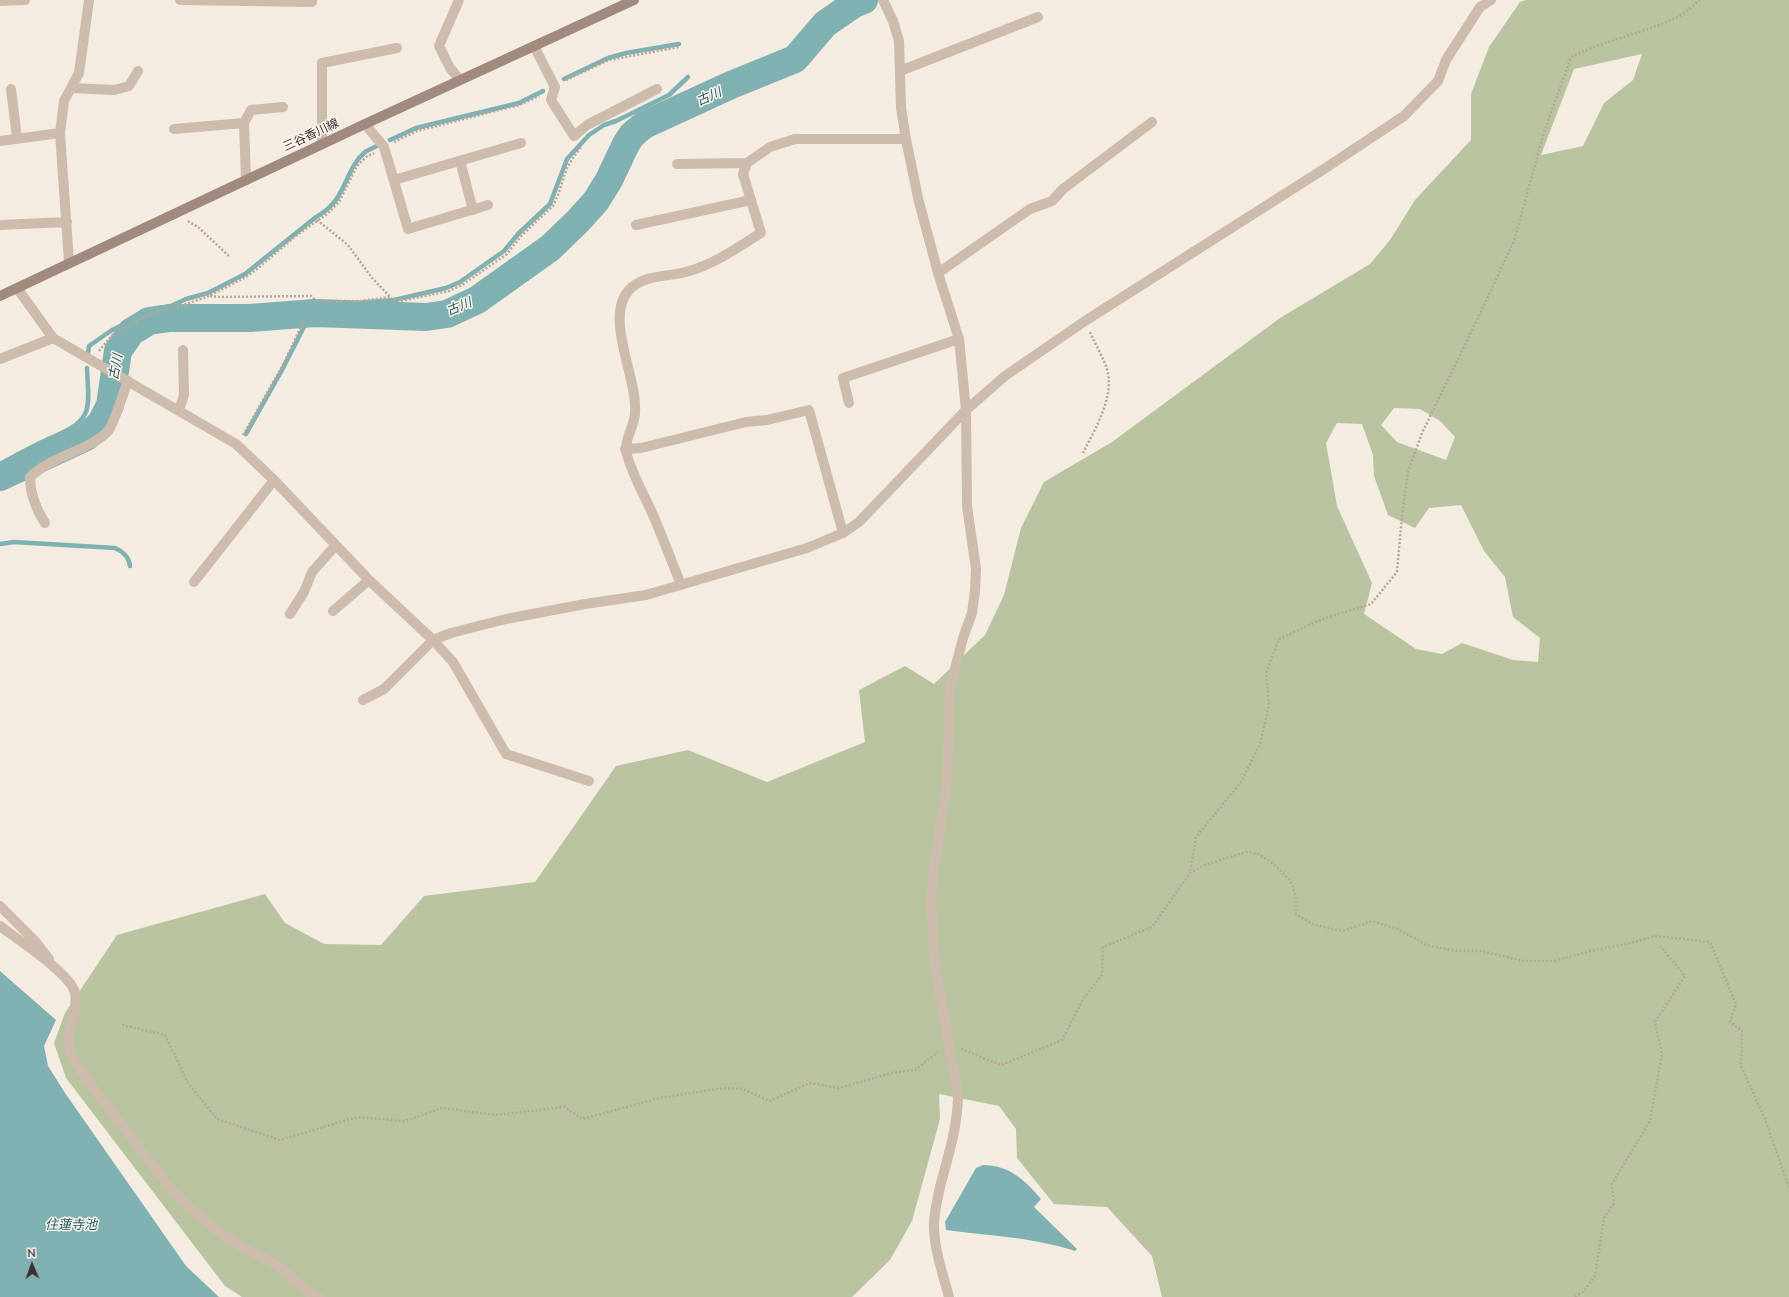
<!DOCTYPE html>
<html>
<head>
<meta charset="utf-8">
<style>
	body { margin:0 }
	#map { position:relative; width:1789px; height:1297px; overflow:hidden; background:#f4ebe1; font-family:Mulish,sans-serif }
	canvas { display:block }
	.north { position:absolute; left:12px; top:1245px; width:40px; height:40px; -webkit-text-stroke:3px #fbf5ee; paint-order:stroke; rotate:358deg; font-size:11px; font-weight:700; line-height:16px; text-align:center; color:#3b302b }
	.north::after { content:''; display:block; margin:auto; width:14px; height:18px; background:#3b302b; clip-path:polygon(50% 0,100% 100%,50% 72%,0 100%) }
</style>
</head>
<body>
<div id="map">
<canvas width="1789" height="1297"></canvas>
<div class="north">N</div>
</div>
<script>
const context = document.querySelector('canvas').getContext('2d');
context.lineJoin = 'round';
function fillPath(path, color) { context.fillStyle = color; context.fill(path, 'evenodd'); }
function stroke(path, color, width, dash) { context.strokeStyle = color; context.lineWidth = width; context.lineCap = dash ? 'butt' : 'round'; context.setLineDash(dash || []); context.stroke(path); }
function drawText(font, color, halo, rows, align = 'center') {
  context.font = font + ' Mulish,"Noto Sans JP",sans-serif'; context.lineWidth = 3; context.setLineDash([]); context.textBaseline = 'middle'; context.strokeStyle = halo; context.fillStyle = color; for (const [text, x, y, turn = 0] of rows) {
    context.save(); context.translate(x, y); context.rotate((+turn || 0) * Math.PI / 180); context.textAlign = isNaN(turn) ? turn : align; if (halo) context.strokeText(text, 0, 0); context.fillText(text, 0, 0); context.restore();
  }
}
const green = new Path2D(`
	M1526,0H1789V1297H1162L1152,1256L1107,1207L1054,1204L1017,1158L1016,1129L999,1106L939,1094L940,1119L912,1221L890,1260L852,1297H242L225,1286L66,1078L54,1043L65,1013L117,935L265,894L285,923L324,944L381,945L424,896L535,882L616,766L688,750L767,782L865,742L859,690L905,666L934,684L985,635L1004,595L1021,528L1044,482L1112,442L1280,318L1370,264L1390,240L1415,200L1471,140V94L1489,47L1520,2ZM1642,54L1633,80L1604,103L1583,146L1541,155L1574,69ZM1394,408L1420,409L1440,421L1455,437L1446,460L1397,442L1381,425ZM1337,423L1362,424L1373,455L1374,476L1388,515L1415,528L1429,508L1461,505L1484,551L1505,577L1513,617L1540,638L1538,662L1513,660L1462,643L1442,654L1416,649L1364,614L1372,583L1337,506L1326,443Z`);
const water = new Path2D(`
	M0,971L56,1020L44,1046L48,1066L65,1093L186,1266L219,1297H0Z
	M983,1165C1009,1165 1025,1180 1041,1199L1034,1207L1077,1249L1075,1251C1033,1237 989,1236 946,1230L945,1222L976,1168Z`);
const stream = new Path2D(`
	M564,79L608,58L626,53L679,44
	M390,140L416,128L519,103L543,91
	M88,353L89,346L112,330L141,316L159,308L171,306L186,299L208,293L245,274L316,217C348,200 343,171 365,152C368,150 373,148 377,146
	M246,434L282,370L311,313L318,306L394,300L446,288L460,282L504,251L519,233L550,204L567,159L589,135L604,125L616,121L669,95L688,77
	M0,464C15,456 29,448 44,441C58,434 77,429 85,414C91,403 87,380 87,368
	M0,544L14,542L115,548C122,551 129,557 130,566`);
const river = new Path2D(`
	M0,477L86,437L101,423L110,405L118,351L131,332L149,321L170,318H250L315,313L426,317L447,314L477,300L550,248L578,221L596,201L609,180L626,144L632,135L644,125L731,85L795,59L825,24L854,4L864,0`);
const path = new Path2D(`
	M1700,0C1693,5 1686,13 1678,17C1644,33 1606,40 1571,57L1544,132L1514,241L1476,322L1422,433L1408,472L1402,516L1397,572L1371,604L1322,619L1279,639L1266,673L1269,705L1260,744L1241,782L1196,837L1190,873L1205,865L1246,852L1259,854L1275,865L1290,880L1296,896V914L1312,924L1342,931L1372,921L1398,929L1426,945L1457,951H1482L1523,961H1553L1595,950L1631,943L1655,936L1710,942L1736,1004L1730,1022L1742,1031L1741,1066L1765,1119L1789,1188
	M566,80L609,60L679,47
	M394,142L417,131L519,105L539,96
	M317,220L348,245L372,278L395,302L449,291L462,285L507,254L521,236L553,206L558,195L567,168L574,156L582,146
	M188,221L198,227L230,257
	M210,296L220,297L311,296L316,301H361L390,297
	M99,351L114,333L142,318L158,311L172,309L209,296L246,277L257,269L297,235L327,214L339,202L357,166L366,157L374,153
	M243,435L283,365L305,318
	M1083,453C1095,429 1115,397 1107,369C1103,357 1095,344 1090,332
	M122,1025L165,1035L188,1083L217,1119L280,1140L357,1117L405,1121L442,1108L496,1115L565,1107L582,1119L659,1098L723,1088L743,1089L770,1101L810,1083L839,1088L892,1073L915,1070L938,1052
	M961,1049L1001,1065L1062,1040L1084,998L1102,975L1103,947L1152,927L1190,873
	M1575,1297L1584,1291L1595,1276L1604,1218L1614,1203L1612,1184L1650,1121L1662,1054L1655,1022L1685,976L1660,946`);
const street = new Path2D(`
	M180,0L312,2V0
	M459,0L439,46L450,68L460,80
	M883,0L893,21L899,41L901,108L906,139L918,198L938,273L959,339L966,410L967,506L976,569L975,591L972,613L963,638L950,688L947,782L933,875L931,898L934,954L938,983L958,1094C958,1124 949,1154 941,1183C938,1197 934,1211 934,1225C934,1250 943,1274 949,1297
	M0,1L25,0
	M534,46L555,87L551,100L574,136L587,125L657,89
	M900,71L1038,17
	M72,88L114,90L129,86L138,71
	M11,89L17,138
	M365,124L384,147L408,229L488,205
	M174,129L244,123
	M0,141L60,133
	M322,144V63L397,48
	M460,161L473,210
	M677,164L747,163
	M246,180L244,123L251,110L283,107
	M394,180L521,143
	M0,225L67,222
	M636,225L751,200
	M69,262L60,133L64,101L79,73L89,0
	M938,273L1030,209L1052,201L1063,189L1152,122
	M17,288L53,338L236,444L274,480L369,580L433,640L453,662L506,754L589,781
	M0,359L53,338
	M849,403L843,378L959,339
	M179,410L184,395L183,350
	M625,449L641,448L746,422L767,420L809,410L843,533
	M45,523C36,509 30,495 30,477C51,456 92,450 109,430C114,423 124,391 128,381
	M194,582L274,480
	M681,585C672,562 663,538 653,515C644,494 631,473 626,451C624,441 635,424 635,413C638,377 602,315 631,288C646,274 671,277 689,271C715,264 738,247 761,233L743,174L747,163L770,147L795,139H906
	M333,611L369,580
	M290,614L304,592L312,572L335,546
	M363,700L384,689L433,640L451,633L506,619L585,604L646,595L807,548L843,533L859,522L966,410L1005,376L1085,321L1324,169L1404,116L1438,81L1446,60L1480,7L1491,0
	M0,906L35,941L49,959
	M0,926C17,939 71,974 75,993C79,1012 65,1030 69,1048C71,1057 77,1065 82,1073L174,1193L212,1227L237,1244L281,1268L308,1292L320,1297`);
const secondary = new Path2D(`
	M0,296L365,124L634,0`);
const streetNames = [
	["三谷香川線",311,135,-25]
];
const waterNames = [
	["古川",709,97,-24],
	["古川",459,307,-22],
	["古川",116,367,-79],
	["住蓮寺池",71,1225]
];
fillPath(green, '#b8c4a0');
fillPath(water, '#7fb0b2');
stroke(stream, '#7fb0b2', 4.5);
stroke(river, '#7fb0b2', 28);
stroke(path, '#b9a596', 2.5, [2, 2]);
stroke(street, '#cdbbac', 10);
stroke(secondary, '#a18a7d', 10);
drawText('12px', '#3b302b', '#fbf5ee', streetNames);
drawText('italic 13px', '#1f5a5e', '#fbf5ee', waterNames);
</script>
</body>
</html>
